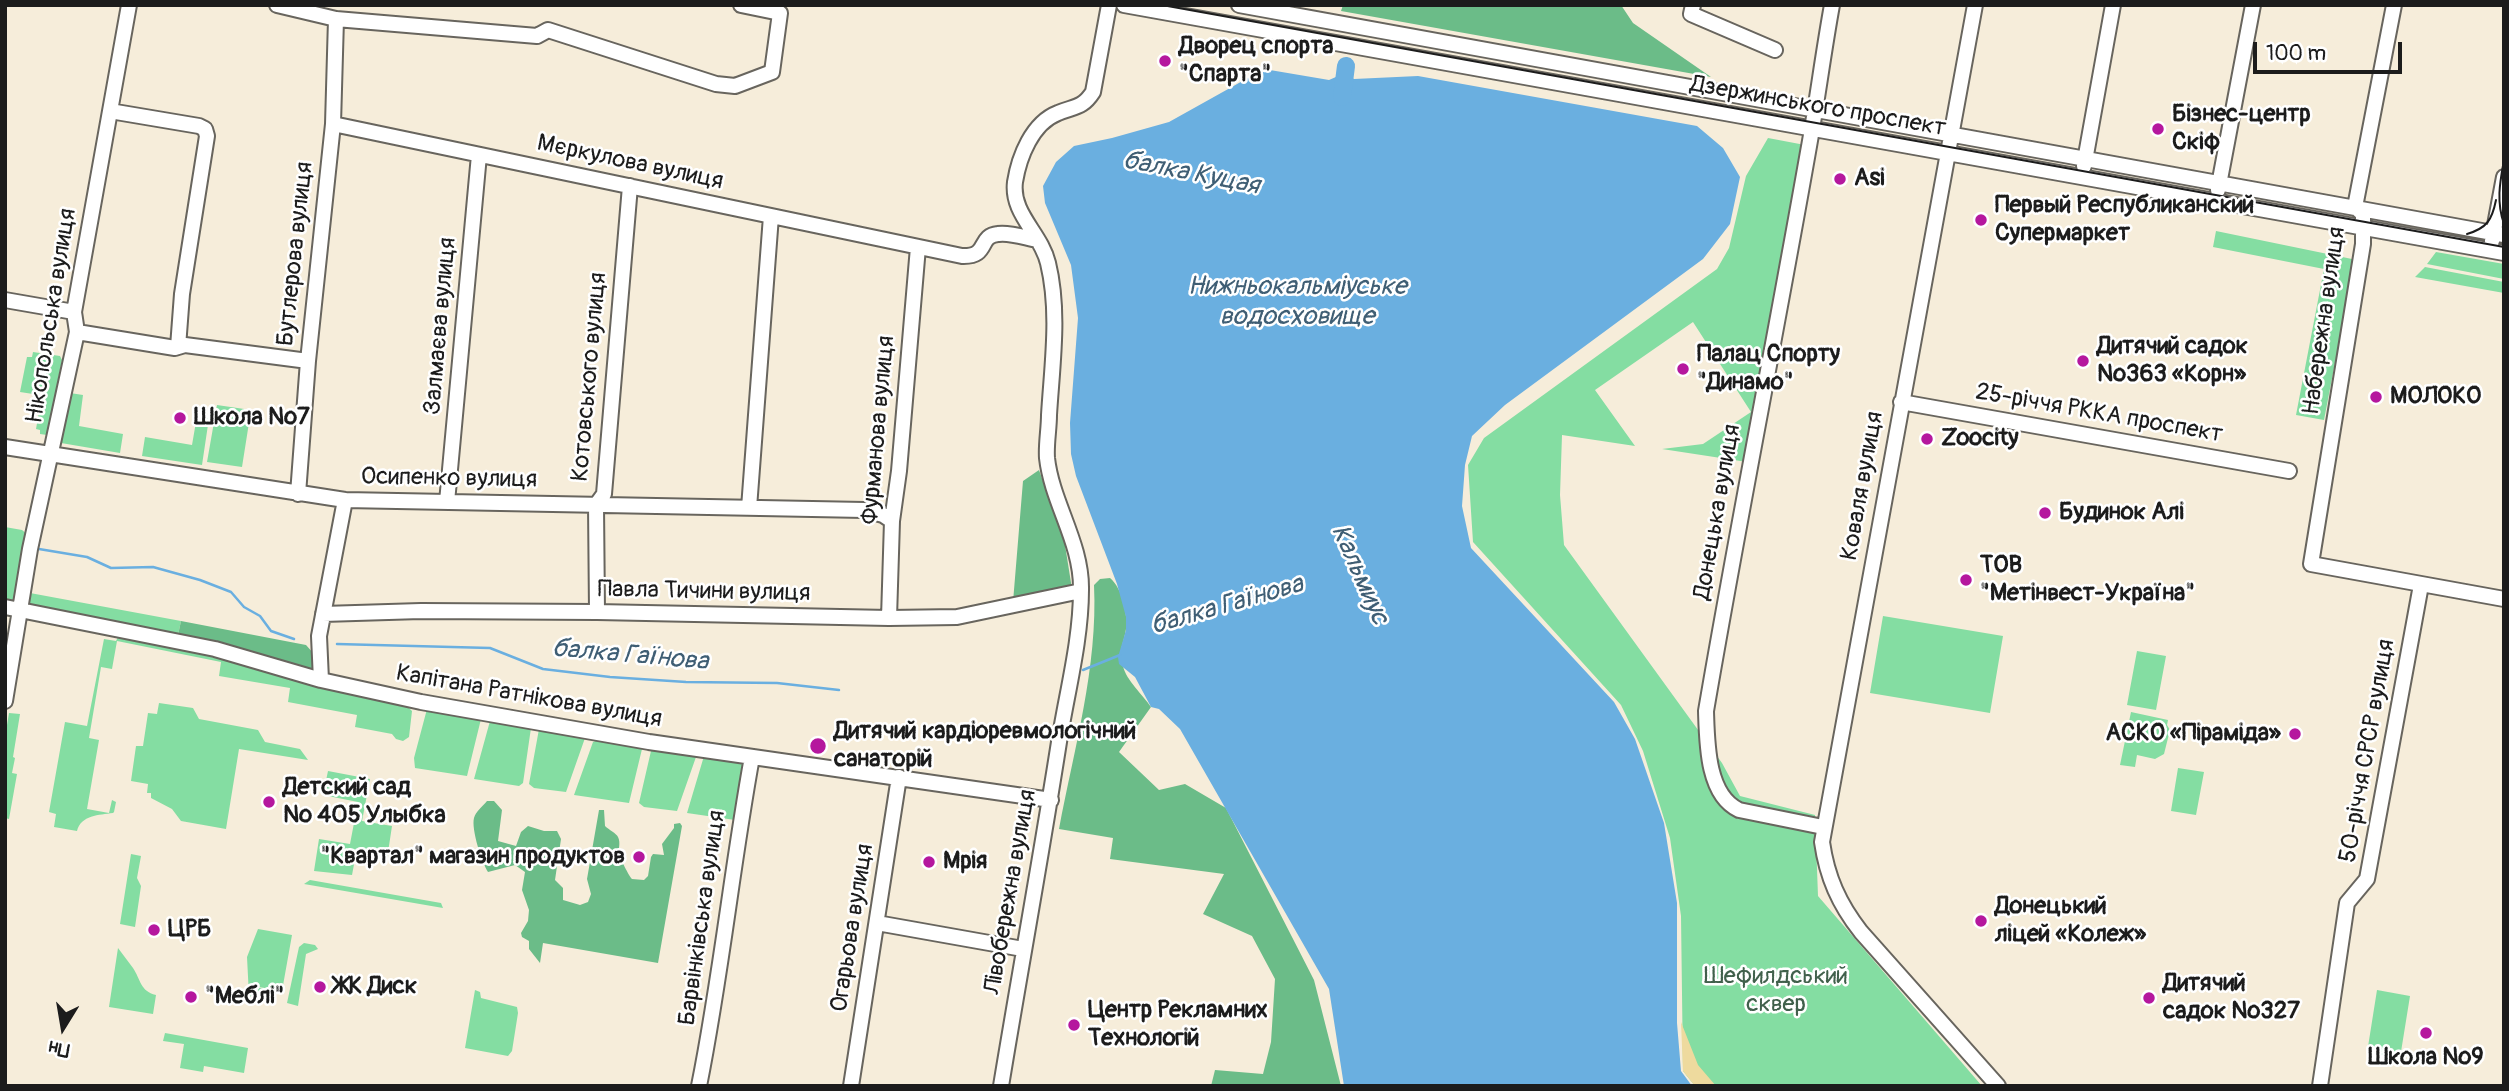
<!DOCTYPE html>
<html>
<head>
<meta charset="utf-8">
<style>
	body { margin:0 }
	#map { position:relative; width:2509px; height:1091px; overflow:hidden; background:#f6edda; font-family:Pangolin,sans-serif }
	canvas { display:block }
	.frame { position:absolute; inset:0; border:7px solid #1c1c1c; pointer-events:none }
	.north { position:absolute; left:28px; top:993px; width:70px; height:70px; -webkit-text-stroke:5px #fff; paint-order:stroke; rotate:191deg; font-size:19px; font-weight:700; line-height:28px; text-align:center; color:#1c1c1c }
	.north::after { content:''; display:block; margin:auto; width:24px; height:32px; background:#1c1c1c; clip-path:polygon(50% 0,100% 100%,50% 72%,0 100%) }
	.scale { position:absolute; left:2253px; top:42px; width:149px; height:32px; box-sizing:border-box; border:4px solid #1c1c1c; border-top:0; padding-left:9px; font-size:21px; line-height:24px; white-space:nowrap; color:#1c1c1c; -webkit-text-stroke:5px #fff; paint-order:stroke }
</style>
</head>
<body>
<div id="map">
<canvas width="2509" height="1091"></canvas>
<div class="frame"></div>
<div class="north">Пн</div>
<div class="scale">100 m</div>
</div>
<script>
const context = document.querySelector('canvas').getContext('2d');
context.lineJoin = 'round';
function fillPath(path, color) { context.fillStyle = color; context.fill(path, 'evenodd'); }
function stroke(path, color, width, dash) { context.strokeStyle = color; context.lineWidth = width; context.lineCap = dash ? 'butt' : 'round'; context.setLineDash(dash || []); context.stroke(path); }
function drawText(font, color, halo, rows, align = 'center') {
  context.font = font + ' Pangolin,sans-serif'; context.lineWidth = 5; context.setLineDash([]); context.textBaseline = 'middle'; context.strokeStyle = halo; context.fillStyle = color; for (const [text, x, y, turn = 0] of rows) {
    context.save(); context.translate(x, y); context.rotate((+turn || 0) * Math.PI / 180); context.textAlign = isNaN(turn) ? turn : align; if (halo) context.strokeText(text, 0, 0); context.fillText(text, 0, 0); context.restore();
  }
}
const green = new Path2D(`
	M1768,138L1805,145L1747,462L1662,449L1703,444L1751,412L1693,322L1595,390L1635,446L1562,435L1560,495L1564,545L1722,763L1740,796L1815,815L1818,896L1982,1086H1695L1683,1071L1681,916L1670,838L1643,751L1621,705L1473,542L1468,465L1484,438L1717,269L1729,248L1746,176Z
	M2216,231L2352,259L2354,264L2324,420L2296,415L2324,269L2213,247Z
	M2436,252L2504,264V279L2427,264Z
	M2425,267L2504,282V293L2415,277Z
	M33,352L60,356L62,360L47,435L40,434V430L36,429L39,412L44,409L46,396L20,392L27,357H32Z
	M70,393L83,395L79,426L123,434L120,453L61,443Z
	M217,405L251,410L242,467L207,462Z
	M197,416L209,418L202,465L142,456L145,437L192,445Z
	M5,527L22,530L28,535L16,598L10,602L5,601Z
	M30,593L181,621L178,635L29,606Z
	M1883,616L2003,636L1990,713L1870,693Z
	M118,637L207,653L406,705L412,711L409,737L403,741L396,739L392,734L355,727L357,715L288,702L290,688L219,676L221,662L117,641L112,669L101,667L89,738L99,740L87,809L109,813L112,800L116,802L114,812L113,813C99,815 81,815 77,831L54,827L56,814L49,812L65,722L87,726L104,639L116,641Z
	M2137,651L2166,656L2156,710L2127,705Z
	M159,703L193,708L199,719L258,730L265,742L300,749L308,760L239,749L226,829L181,821L172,809L151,798V793H147L148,784L131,781L136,746H143L148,713L157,714Z
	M427,709L481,719L467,776L415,768L414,758Z
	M2131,712L2168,720L2167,725L2170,730L2164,754L2155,759L2137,755L2135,767L2120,765Z
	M9,713L20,714L13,757L15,758L12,773L17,774L9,819L5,818V737Z
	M490,721L531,728L523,783L519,786L474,779Z
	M539,729L585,738L566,792L534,788L529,784Z
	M598,740L642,749L629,803L574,795L593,742Z
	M654,749L696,757L677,811L644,807L639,803L651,751Z
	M704,756L745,763L735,820L687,813Z
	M2178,768L2204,772L2196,815L2171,811Z
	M328,771L370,779L362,821L392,826L387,859L356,854L352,875L314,871L319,839L350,844L358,802L323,795Z
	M131,854L141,856L137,878L141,886L135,927L120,924Z
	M310,880L441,903L443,908L304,884Z
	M258,929L292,935L282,991L253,986L268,990L266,999L249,996L247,957Z
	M304,943L315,945L318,949L306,954L298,1006L287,1003L299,947Z
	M118,948C123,955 128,961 133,968C141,980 140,991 156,995L153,1014L109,1007Z
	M475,990L480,992L481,998L517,1007L518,1013L512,1051L508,1056L465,1048Z
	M2377,990L2410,996L2400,1058L2367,1053Z
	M165,1033L248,1048L244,1073L204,1066L203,1072L180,1068L184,1044L163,1041Z`);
const forest = new Path2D(`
	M1343,5H1621L1633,23L1711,77L1341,11Z
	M1039,470L1065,545L1072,589L1013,602L1023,481Z
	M1110,578C1122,588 1128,613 1126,629C1124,643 1118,650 1123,666C1126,680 1143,695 1151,707L1119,752L1159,790L1185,784L1226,808L1314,980L1341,1086H1211L1215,1070L1263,1074L1271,1042L1275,979L1252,936L1203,914L1224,874L1110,859L1113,838L1059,829C1074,749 1098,667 1094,585L1100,579Z
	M181,621L306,645L314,654L315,671L178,635Z
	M487,801H494L502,810L498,841L516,846L521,832L528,826L544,831H557L561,839L555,880L563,888V900L580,905L588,902L591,894L587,879L599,810H604L605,826C609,830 616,833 618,837C621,843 618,849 619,854C620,858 629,876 632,879L644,880L648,876L651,857L653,854L664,855L662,844L674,828V824L680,823L682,826L658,963L543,943L540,963L529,949V941L522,937L521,933L528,921L529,910L522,890L525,872L515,865L488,872C482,863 471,829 474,818C476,811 482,807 487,801Z`);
const sand = new Path2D(`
	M1681,1022L1698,1065L1716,1086H1695L1683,1071Z`);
const water = new Path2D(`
	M1264,69L1329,80L1345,73L1354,79L1418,76L1697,126L1723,148L1740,177L1730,224L1703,259L1505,405L1472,436L1465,465L1462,506L1471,548L1614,702L1635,739L1664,823L1677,903V1023L1681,1071L1692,1086H1344L1329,989L1180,729L1159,709L1151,707L1135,677L1119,664L1118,657L1126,630V617L1117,584L1076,476L1071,454L1070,423L1078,318L1071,265L1045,203L1043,186L1056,162L1074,146L1112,138L1169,122Z`);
const stream = new Path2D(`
	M39,549L87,557L111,568L153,567L200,580L231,592L244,607L260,616L271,631L294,639
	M337,644L490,648L543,669L610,677L686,682L777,683L839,690
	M1083,670L1120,655`);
const river = new Path2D(`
	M1342,97L1346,66`);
const minor = new Path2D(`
	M277,5L336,19L537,36L548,30L716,84L735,86L772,72L780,13L741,5
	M1124,5L2504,253
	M1239,5L2504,235
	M1693,5L1691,14L1775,50
	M1975,5L1822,842C1827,877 1839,904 1861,932L1998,1086
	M2394,5L2355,207L2363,214V244L2311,564L2504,599
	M110,111L199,126L205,129L207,136L182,294L178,347
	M333,124L962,256C990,257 977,236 998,234C1010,232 1026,238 1038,240
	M2084,166L2113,5
	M2218,190L2253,5
	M2492,241L2504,177
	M5,300L74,312
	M77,332L175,348L185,345L308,361
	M1901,402L2289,471
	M5,447L345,500L864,510L883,515L892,521
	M298,494L308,361L333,124L336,19
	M447,502L479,155
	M749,508L771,216
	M5,607L215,649L321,680L421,702L649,742L1051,800
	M597,612L596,505L604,494L630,186
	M323,614L421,611L597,612L889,618L957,617L1081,591
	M889,618L892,521L899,471L918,247
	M321,680L319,636L345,500
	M5,701L30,549L77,332L74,312L129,5
	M1823,827L1739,810C1707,795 1707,743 1706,711C1738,524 1775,339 1808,152C1817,103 1823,54 1832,5
	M877,923L1023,949
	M699,1086C721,977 732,866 752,757
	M851,1086L899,777
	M1001,1086C1020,971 1041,857 1059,742C1067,692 1081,640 1081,590C1082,543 1052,503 1047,458C1046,444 1049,429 1049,415C1052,365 1060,312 1048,263C1041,233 1011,214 1015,182C1019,157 1032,123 1058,113C1074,106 1082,109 1093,92L1109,5
	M2320,1086L2347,903L2367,879L2421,585`);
const tram = new Path2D(`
	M1162,5L2504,247
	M2504,160C2500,182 2496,201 2504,224
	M2467,234C2487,228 2492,220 2496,200`);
const markers = [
	[1165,61,7,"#b5179e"],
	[2158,129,7,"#b5179e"],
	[1840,179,7,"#b5179e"],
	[1981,220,7,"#b5179e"],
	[2083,361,7,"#b5179e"],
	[1683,369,7,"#b5179e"],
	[2376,397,7,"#b5179e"],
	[180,418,7,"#b5179e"],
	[1927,439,7,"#b5179e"],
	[2045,513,7,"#b5179e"],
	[1966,580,7,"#b5179e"],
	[2295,734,7,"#b5179e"],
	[818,746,9,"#b5179e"],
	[269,802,7,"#b5179e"],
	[639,857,7,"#b5179e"],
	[929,862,7,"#b5179e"],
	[1981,921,7,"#b5179e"],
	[154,930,7,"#b5179e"],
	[320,987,7,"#b5179e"],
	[191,997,7,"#b5179e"],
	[2149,998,7,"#b5179e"],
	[1074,1025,7,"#b5179e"],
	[2426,1033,7,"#b5179e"]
];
const poiNames = [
	["Дворец спорта",1179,47],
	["\"Спарта\"",1179,75],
	["Бізнес-центр",2172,115],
	["Скіф",2172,143],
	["Asi",1854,179],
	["Первый Республиканский",1995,206],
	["Супермаркет",1995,234],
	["Дитячий садок",2097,347],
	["№363 «Корн»",2097,375],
	["Палац Спорту",1697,355],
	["\"Динамо\"",1697,383],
	["МОЛОКО",2390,397],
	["Школа №7",194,418],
	["Zoocity",1941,439],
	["Будинок Алі",2059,513],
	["ТОВ",1980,566],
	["\"Метінвест-Україна\"",1980,594],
	["Дитячий кардіоревмологічний",834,732],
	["санаторій",834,760],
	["АСКО «Піраміда»",2281,734,"right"],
	["Детский сад",283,788],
	["№ 405 Улыбка",283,816],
	["\"Квартал\" магазин продуктов",625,857,"right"],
	["Мрія",943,862],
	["Донецький",1995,907],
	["ліцей «Колеж»",1995,935],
	["ЦРБ",168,930],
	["Дитячий",2163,984],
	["садок №327",2163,1012],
	["ЖК Диск",334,987],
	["\"Меблі\"",205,997],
	["Центр Рекламних",1088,1011],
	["Технологій",1088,1039],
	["Школа №9",2426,1058,"center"]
];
const streetNames = [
	["Дзержинського проспект",1818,107,10],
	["Мєркулова вулиця",630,163,12],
	["Бутлерова вулиця",296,254,-84],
	["Нікопольська вулиця",52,316,-81],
	["Набережна вулиця",2325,321,-82],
	["Залмаєва вулиця",441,326,-85],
	["Котовського вулиця",590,377,-85],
	["25-річчя РККА проспект",2099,414,10],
	["Фурманова вулиця",879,430,-85],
	["Осипенко вулиця",449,479,1],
	["Коваля вулиця",1863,486,-80],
	["Донецька вулиця",1718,512,-80],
	["Павла Тичини вулиця",704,592,1],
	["Капітана Ратнікова вулиця",529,697,10],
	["50-річчя СРСР вулиця",2368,751,-80],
	["Лівобережна вулиця",1011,892,-80],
	["Барвінківська вулиця",703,918,-82],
	["Огарьова вулиця",853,928,-81]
];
const parkNames = [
	["Шефилдський",1776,977],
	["сквер",1776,1005]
];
const waterNames = [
	["балка Куцая",1191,174,11],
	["Нижньокальміуське",1297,287],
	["водосховище",1297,317],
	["Кальмиус",1359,575,66],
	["балка Гаїнова",1227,606,-16],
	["балка Гаїнова",630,656,5]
];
fillPath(green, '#84dda2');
fillPath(forest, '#6bbc88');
fillPath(sand, '#eeda9e');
fillPath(water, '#6aafe0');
stroke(stream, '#6aafe0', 2.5);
stroke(river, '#6aafe0', 18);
stroke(minor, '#68655e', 18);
stroke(minor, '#fff', 14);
stroke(tram, '#1c1c1c', 2);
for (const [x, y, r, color] of markers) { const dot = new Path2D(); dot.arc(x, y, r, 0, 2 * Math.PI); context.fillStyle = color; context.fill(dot); stroke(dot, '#fff', 2.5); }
drawText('bold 24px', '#1c1c1c', '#fff', poiNames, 'left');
drawText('24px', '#1c1c1c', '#fff', streetNames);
drawText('24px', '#40604b', '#fff', parkNames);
drawText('italic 26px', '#3f5e74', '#fff', waterNames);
</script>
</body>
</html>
